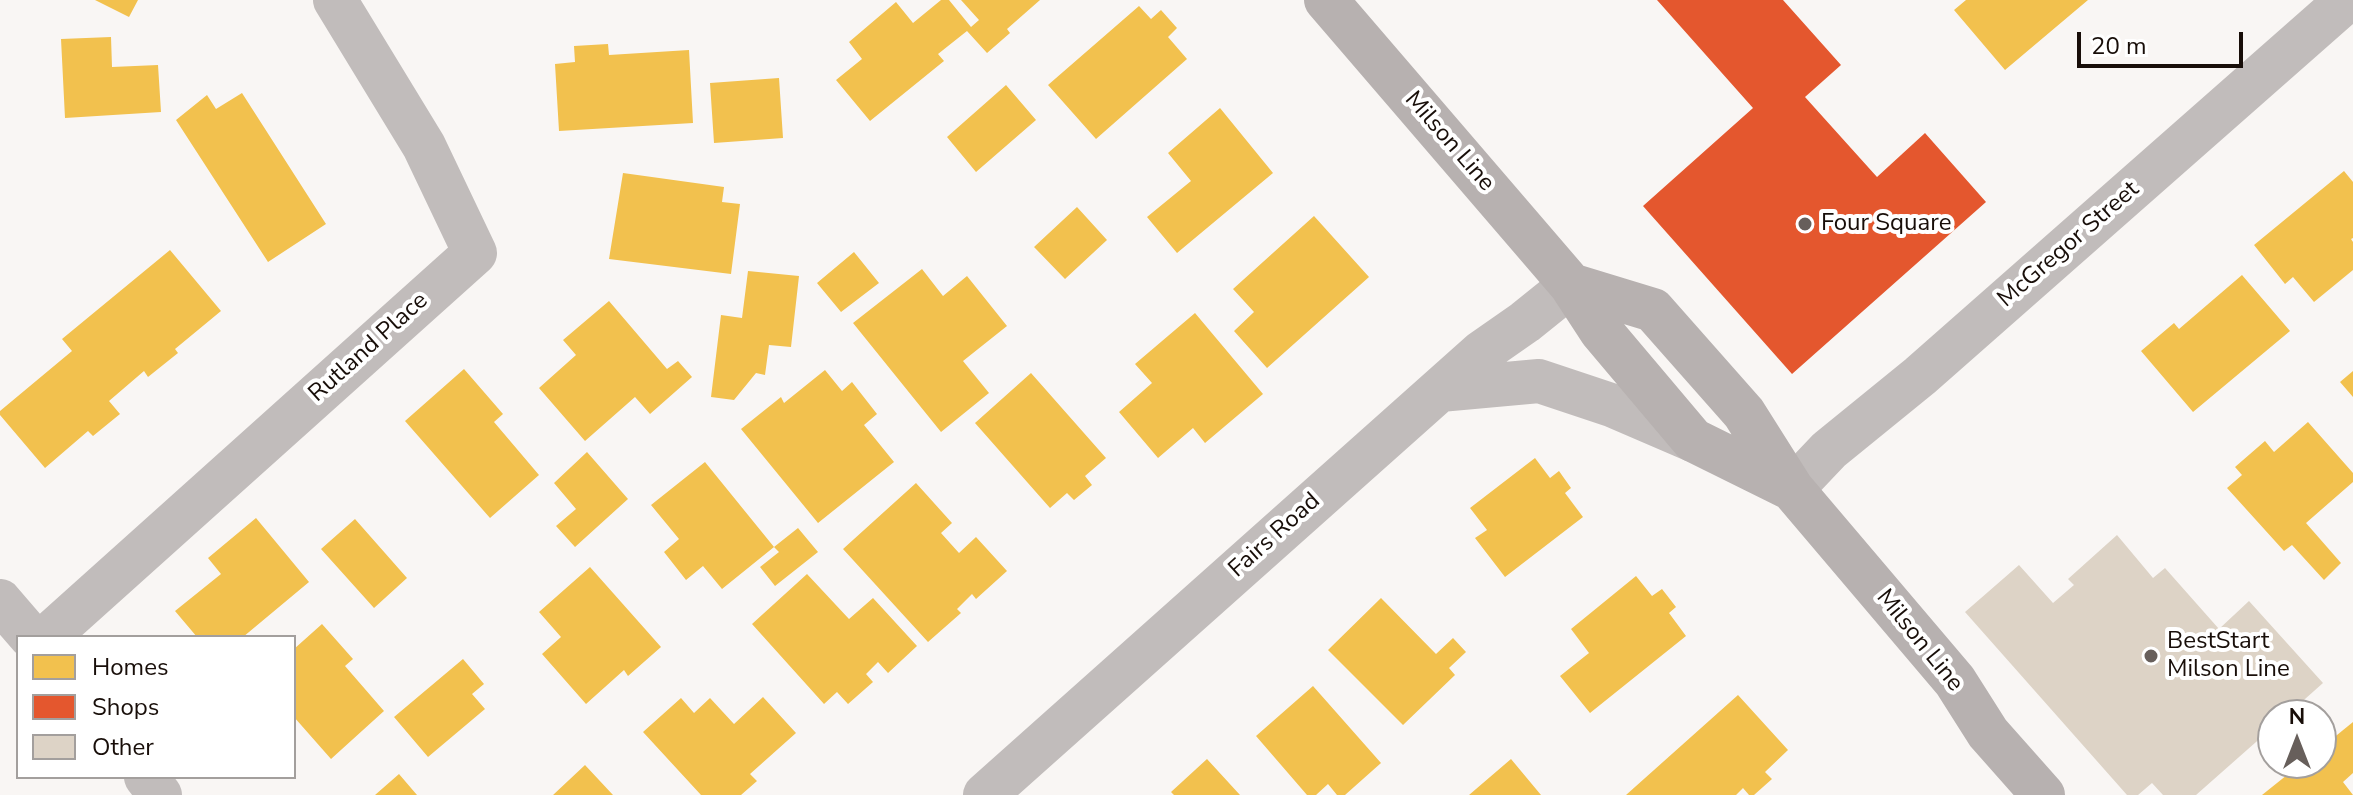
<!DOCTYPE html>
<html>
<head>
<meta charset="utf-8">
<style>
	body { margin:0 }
	#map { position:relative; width:2353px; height:795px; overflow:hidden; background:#f9f6f4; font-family:"Nunito Sans",sans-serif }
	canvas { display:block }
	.legend { position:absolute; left:16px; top:635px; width:280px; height:144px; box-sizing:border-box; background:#fff; border:2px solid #a39f9d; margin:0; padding:10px 14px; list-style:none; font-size:24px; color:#180e09 }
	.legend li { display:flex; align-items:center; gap:16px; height:40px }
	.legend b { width:40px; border:2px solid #a39f9d }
	.north { position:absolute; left:2257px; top:699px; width:80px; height:80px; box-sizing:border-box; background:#fff; border:2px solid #a39f9d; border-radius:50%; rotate:0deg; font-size:22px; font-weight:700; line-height:32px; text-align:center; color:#180e09 }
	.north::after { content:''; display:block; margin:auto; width:28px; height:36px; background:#675f5b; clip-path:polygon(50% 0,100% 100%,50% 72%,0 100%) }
	.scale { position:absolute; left:2077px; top:32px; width:166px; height:36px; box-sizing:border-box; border:4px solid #180e09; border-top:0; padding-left:10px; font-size:24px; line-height:28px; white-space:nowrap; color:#180e09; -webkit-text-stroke:6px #fff; paint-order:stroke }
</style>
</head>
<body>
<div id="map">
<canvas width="2353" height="795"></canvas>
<ul class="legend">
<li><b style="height:22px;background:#f2c14e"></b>Homes</li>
<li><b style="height:22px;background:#e4572e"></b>Shops</li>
<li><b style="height:22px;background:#ddd3c6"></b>Other</li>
</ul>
<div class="north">N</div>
<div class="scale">20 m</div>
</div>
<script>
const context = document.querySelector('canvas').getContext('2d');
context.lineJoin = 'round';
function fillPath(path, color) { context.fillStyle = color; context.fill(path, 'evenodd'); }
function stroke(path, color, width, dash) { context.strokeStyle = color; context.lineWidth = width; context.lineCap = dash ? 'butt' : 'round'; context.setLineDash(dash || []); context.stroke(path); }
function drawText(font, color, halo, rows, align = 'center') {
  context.font = font + ' "Nunito Sans",sans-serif'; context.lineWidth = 8; context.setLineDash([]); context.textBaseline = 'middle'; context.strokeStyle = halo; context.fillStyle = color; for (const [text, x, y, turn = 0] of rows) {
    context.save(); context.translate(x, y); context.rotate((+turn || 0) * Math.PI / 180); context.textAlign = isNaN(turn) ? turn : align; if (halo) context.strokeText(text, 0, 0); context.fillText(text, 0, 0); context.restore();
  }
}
const homes = new Path2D(`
	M95,0H138L129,17Z
	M941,0H949L971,27L979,20L961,0H1040L1007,29L1010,33L987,53L967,31L938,54L944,61L870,121L836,80L862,59L849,42L896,2L913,23Z
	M1966,0H2088L2005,70L1954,10Z
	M1139,6L1151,19L1161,10L1177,28L1168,37L1187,59L1096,139L1048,85Z
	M111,37L112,67L158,65L161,112L65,118L61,39Z
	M608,44L609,55L689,50L693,123L559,131L555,64L575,62L574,46Z
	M779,78L783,138L714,143L710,83Z
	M1006,85L1036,120L976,172L947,137Z
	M242,93L326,224L268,262L176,120L207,95L216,109Z
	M1220,108L1273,173L1177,253L1147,217L1191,181L1168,153Z
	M2344,171L2353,182V238L2351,239L2353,242V270L2314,302L2293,277L2285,284L2254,245Z
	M623,173L724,187L722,202L740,204L731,274L609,259Z
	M1077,207L1107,240L1065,279L1034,247Z
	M1314,216L1369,277L1267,368L1234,331L1254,312L1233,289Z
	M170,250L221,311L175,349L178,353L148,377L144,371L109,401L120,414L93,436L88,431L45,468L0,415V411L72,351L62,339Z
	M854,252L879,283L841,312L817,283Z
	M922,269L943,296L967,276L1007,326L963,361L989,393L941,432L853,323Z
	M748,271L799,276L791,347L769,345L765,375L756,373L734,400L711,397L721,315L742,318Z
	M2242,275L2290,331L2193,412L2141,351L2174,323L2179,329Z
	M609,301L667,369L678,361L692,377L650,414L635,397L585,441L539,388L576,355L563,340Z
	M1195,313L1263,394L1205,443L1193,428L1158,458L1119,412L1152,383L1135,364Z
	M464,369L503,414L494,422L539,475L490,518L405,421Z
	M825,370L842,391L852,382L877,414L864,425L894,462L818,523L741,429L781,397L784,403Z
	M2353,371V397L2340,382Z
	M1031,373L1106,458L1085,476L1092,485L1074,500L1067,493L1050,508L975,423Z
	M2308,422L2353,473V482L2306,523L2341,563L2324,580L2292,545L2284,551L2227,488L2242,475L2235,467L2265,441L2274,452Z
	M587,452L628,499L575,547L556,526L576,509L554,483Z
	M1535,458L1550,478L1559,471L1571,488L1565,493L1583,517L1505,577L1475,538L1487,530L1470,508Z
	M705,462L774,547L722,589L703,566L686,580L664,552L679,539L651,505Z
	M916,483L952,523L941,533L959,553L976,537L1007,571L976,599L972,594L957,609L961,613L928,642L843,549Z
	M256,518L309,582L243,637H197L175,611L221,574L208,558Z
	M355,519L407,578L374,608L321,549Z
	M798,528L818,552L775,586L760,567L779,552L774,547Z
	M590,567L661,647L628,676L624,670L586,704L542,654L561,637L539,612Z
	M807,574L849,619L873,598L917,646L888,673L878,662L866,674L873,682L848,704L837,692L824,704L752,624Z
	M1636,576L1652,596L1662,589L1676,607L1669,613L1686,636L1590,713L1560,676L1589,653L1571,629Z
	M1381,598L1436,654L1453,638L1466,652L1449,668L1455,675L1403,725L1328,650Z
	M322,624L353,659L345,666L384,711L331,759L294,717V649Z
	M463,659L484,684L472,694L485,709L428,757L394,717Z
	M1313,686L1381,763L1345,795H1337L1328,784L1316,795H1307L1256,736Z
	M1738,695L1788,750L1765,772L1772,779L1754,795H1749L1743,788L1736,795H1626Z
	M763,697L796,733L750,774L757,781L741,795H701L643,732L681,698L694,713L710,698L734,724Z
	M2353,722V773L2343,782L2353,795H2262L2302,763H2321V748Z
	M1207,759L1240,795H1174L1171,792Z
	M1511,759L1541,795H1469Z
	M585,765L613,795H553Z
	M399,774L417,795H375Z`);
const shops = new Path2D(`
	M1657,0H1783L1841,65L1805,97L1877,177L1925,133L1986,202L1792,374L1643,206L1753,108Z`);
const building = new Path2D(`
	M2117,535L2153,578L2165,568L2219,629L2249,601L2323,683L2287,715H2273V727L2196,795H2163L2152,783L2138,795H2127L1965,612L2019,565L2053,603L2074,585L2068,579Z`);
const minor = new Path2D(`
	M0,601L31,637
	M47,637L475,253L424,146L335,0
	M146,777L160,795`);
const tertiary = new Path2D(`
	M1440,390L1539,381L1614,406L1693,440
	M1792,489L1829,450L1920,376L2347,0
	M985,795L1482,352L1525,322L1571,285`);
const secondary = new Path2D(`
	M1326,0L1571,285L1601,331L1693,440L1792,489
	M1571,285L1653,310L1744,413L1792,489L1955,681L1988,733L2043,795`);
const markers = [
	[1805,224,8,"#675f5b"],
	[2151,656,8,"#675f5b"]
];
const streetNames = [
	["Milson Line",1449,142,49],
	["McGregor Street",2069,245,-41],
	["Rutland Place",369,348,-42],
	["Fairs Road",1275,536,-42],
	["Milson Line",1919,641,51]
];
const poiNames = [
	["Four Square",1821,224],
	["BestStart",2167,642],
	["Milson Line",2167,670]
];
fillPath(homes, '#f2c14e');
fillPath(shops, '#e4572e');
fillPath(building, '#ddd3c6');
stroke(minor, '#c1bcbb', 44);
stroke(tertiary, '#c1bcbb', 44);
stroke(secondary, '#b7b1b0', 44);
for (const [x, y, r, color] of markers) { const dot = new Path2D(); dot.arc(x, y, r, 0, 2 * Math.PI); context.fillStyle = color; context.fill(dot); stroke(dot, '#fff', 3); }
drawText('24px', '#180e09', '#fff', streetNames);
drawText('24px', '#180e09', '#fff', poiNames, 'left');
</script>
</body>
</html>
